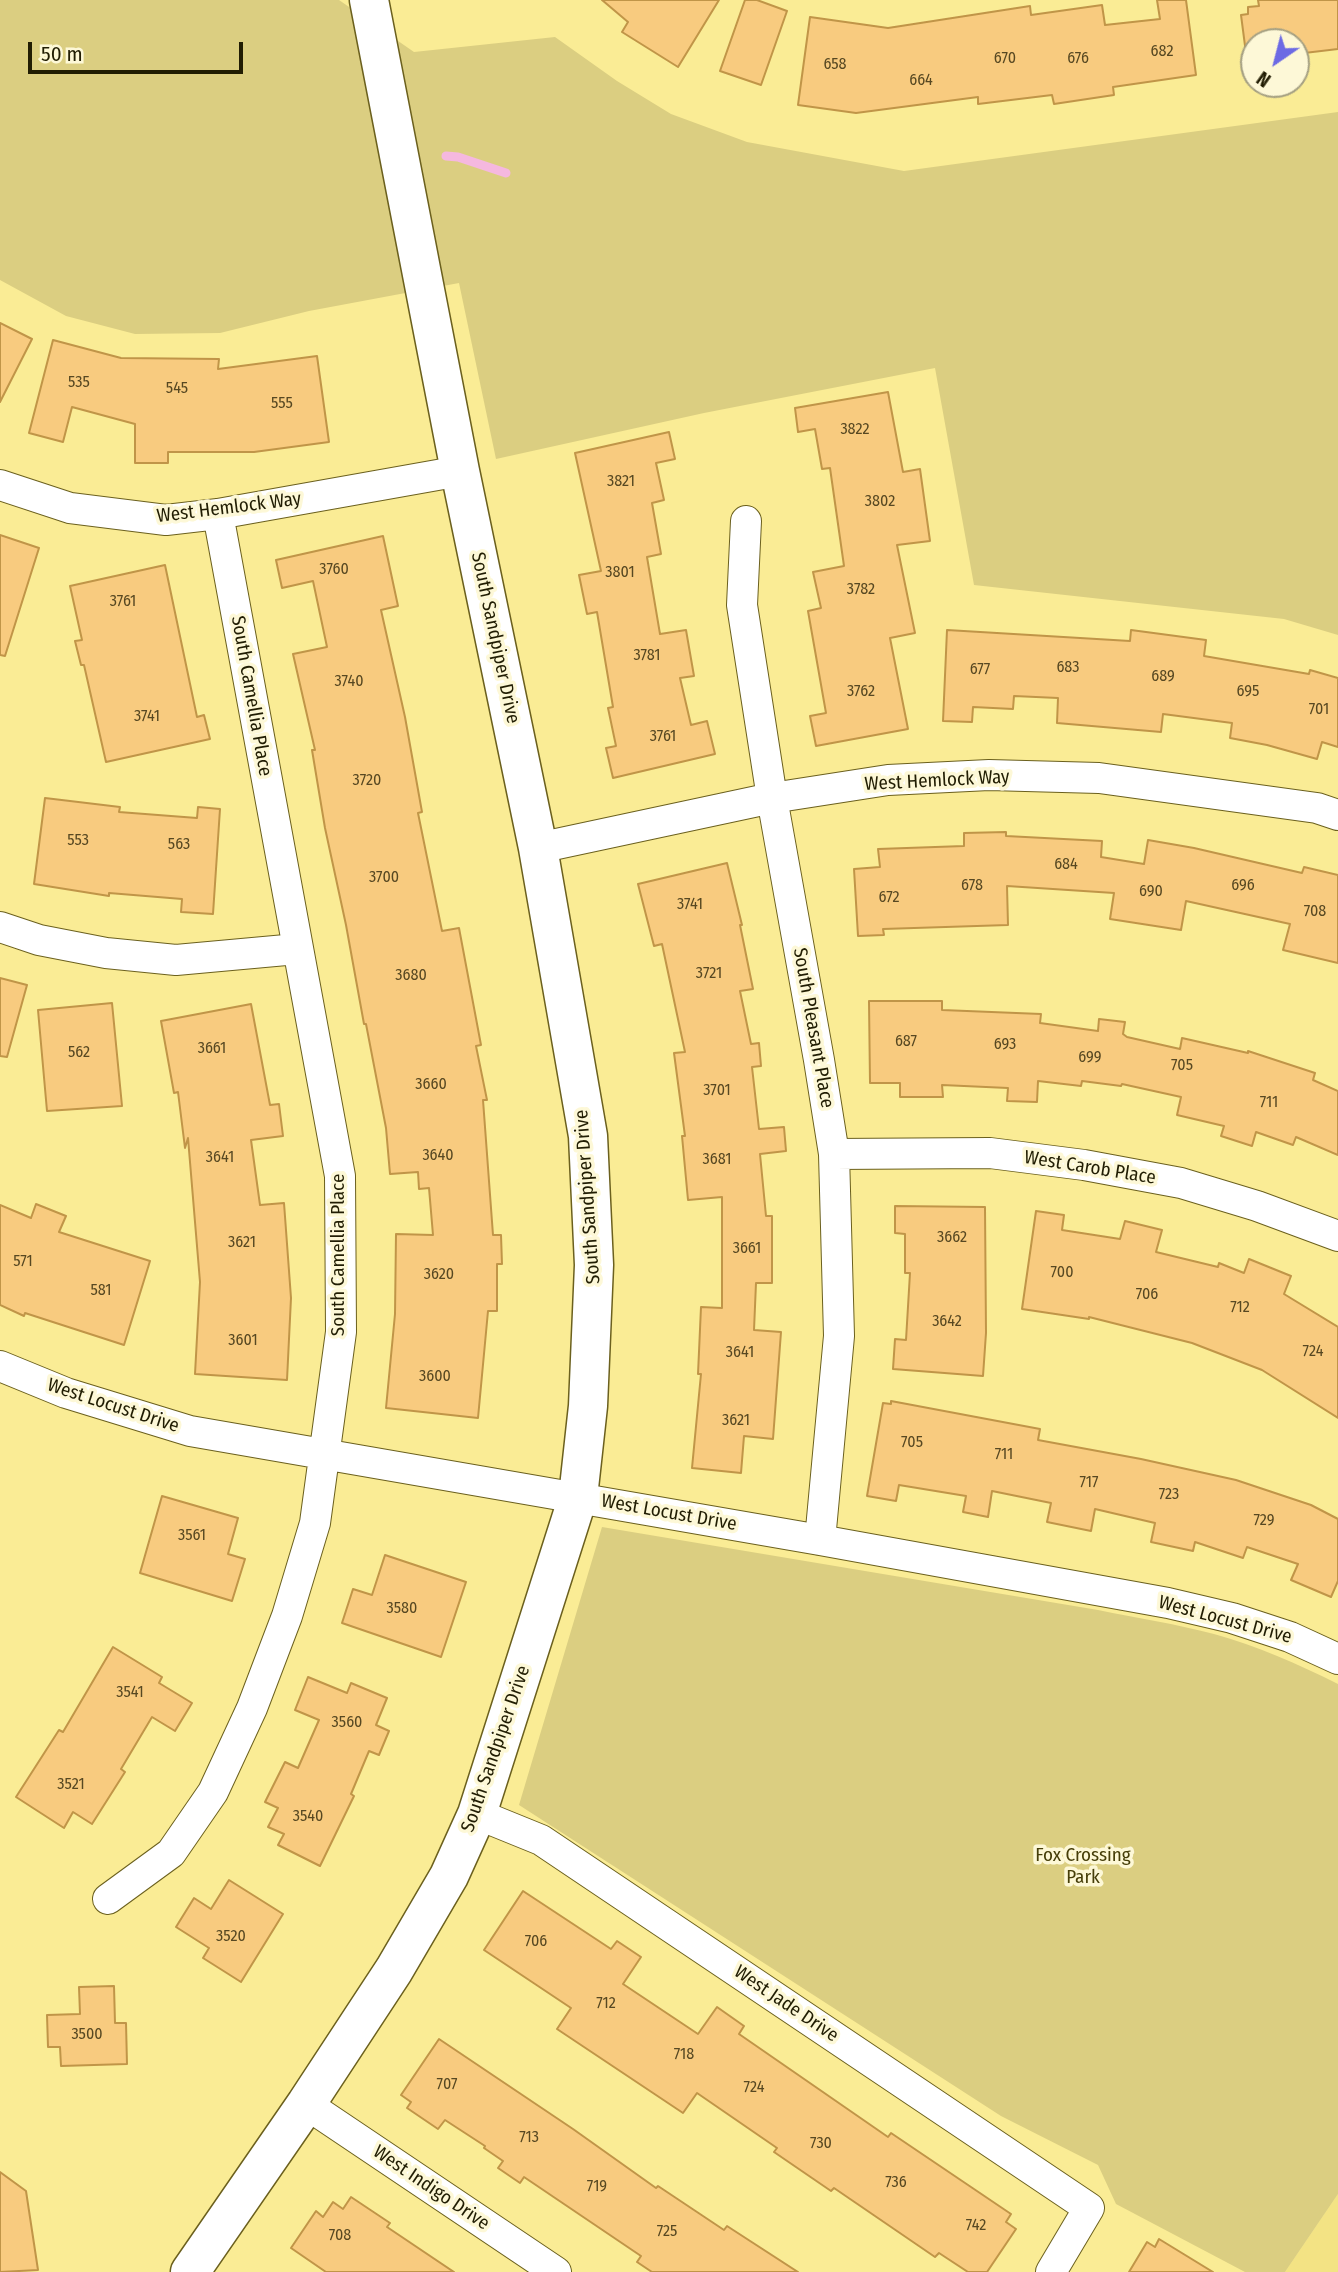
<!DOCTYPE html>
<html>
<head>
<meta charset="utf-8">
<style>
	body { margin:0 }
	#map { position:relative; width:1338px; height:2272px; overflow:hidden; background:#faec95; font-family:"Fira Sans Condensed",sans-serif }
	canvas { display:block }
	.north { position:absolute; left:1240px; top:28px; width:70px; height:70px; box-sizing:border-box; background:#fdf8d7; border:2px solid #a5a082; border-radius:50%; rotate:215deg; font-size:19px; font-weight:700; line-height:28px; text-align:center; color:#211d03 }
	.north::after { content:''; display:block; margin:auto; width:24px; height:32px; background:#6c6ae4; clip-path:polygon(50% 0,100% 100%,50% 72%,0 100%) }
	.scale { position:absolute; left:28px; top:42px; width:215px; height:32px; box-sizing:border-box; border:4px solid #211d03; border-top:0; padding-left:9px; font-size:21px; line-height:24px; white-space:nowrap; color:#211d03; -webkit-text-stroke:5px #fdf8d7; paint-order:stroke }
</style>
</head>
<body>
<div id="map">
<canvas width="1338" height="2272"></canvas>
<div class="north">N</div>
<div class="scale">50 m</div>
</div>
<script>
const context = document.querySelector('canvas').getContext('2d');
context.lineJoin = 'round';
function fillPath(path, color) { context.fillStyle = color; context.fill(path, 'evenodd'); }
function stroke(path, color, width, dash) { context.strokeStyle = color; context.lineWidth = width; context.lineCap = dash ? 'butt' : 'round'; context.setLineDash(dash || []); context.stroke(path); }
function drawText(font, color, halo, rows, align = 'center') {
  context.font = font + ' "Fira Sans Condensed",sans-serif'; context.lineWidth = 7; context.setLineDash([]); context.textBaseline = 'middle'; context.strokeStyle = halo; context.fillStyle = color; for (const [text, x, y, turn = 0] of rows) {
    context.save(); context.translate(x, y); context.rotate((+turn || 0) * Math.PI / 180); context.textAlign = isNaN(turn) ? turn : align; if (halo) context.strokeText(text, 0, 0); context.fillText(text, 0, 0); context.restore();
  }
}
const built = new Path2D(`
	M1338,2194V2272H1285Z`);
const green = new Path2D(`
	M0,0H339L414,52L555,37L617,81L671,114L747,142L904,171L1338,112V635L1284,619L974,585L935,368L704,413L496,459L459,283L309,311L220,333L135,334L66,316L0,280Z
	M602,1527L1098,1610C1137,1618 1176,1624 1214,1634C1257,1646 1298,1664 1338,1684V2194L1285,2272H1245L1116,2204L1098,2165L1001,2116L519,1805Z`);
const stream = new Path2D(`
	M446,156L458,157L506,173`);
const building = new Path2D(`
	M602,0H719L678,67L622,32L628,22Z
	M745,0H757L787,11L761,85L720,71Z
	M1157,0H1186L1196,75L1113,87L1114,95L1054,104L1052,95L978,104V97L856,113L798,105L810,17L888,28L1030,6L1031,15L1102,5L1105,25L1160,19Z
	M1258,0H1338V49L1296,54V42H1254V60L1247,61L1241,15L1248,14V7L1259,6Z
	M0,323L32,339L0,402Z
	M53,340L121,358L219,359L218,369L317,356L329,442L254,452H168V463H135V424L72,407L63,442L29,433Z
	M888,392L903,472L920,469L930,541L897,545L915,633L890,638L908,729L816,746L810,716L826,713L808,611L821,608L813,572L844,566L830,468L822,469L815,429L798,432L795,408Z
	M669,432L675,459L656,463L664,500L652,503L661,554L647,557L660,634L686,630L694,676L680,678L691,725L707,721L715,754L613,778L606,748L616,746L608,708L613,707L597,612L587,614L579,575L601,571L575,453Z
	M0,535L39,548L5,656L0,655Z
	M383,536L398,606L381,610L405,717L422,812L418,813L442,931L459,928L481,1045L476,1046L487,1100H483L493,1235H501L502,1264H497V1311H488L478,1418L386,1408L395,1314L396,1234L433,1235L429,1188L419,1189L418,1172L390,1174L386,1128L366,1024H364L346,925L325,828L312,750H315L293,654L327,647L313,581L282,588L276,560Z
	M165,565L197,717L204,715L210,739L106,762L84,665H81L75,641L82,640L70,586Z
	M947,630L1130,641L1131,630L1206,640L1204,656L1309,674L1310,670L1338,678V747L1322,742L1317,759L1267,745L1230,738L1232,723L1163,714L1161,732L1057,723L1058,698L1014,696L1013,709L973,707L972,722L943,721Z
	M45,798L120,807L119,812L197,818L198,807L220,809L213,914L181,912L182,899L109,893V896L34,884Z
	M1006,832V836L1102,841L1101,857L1144,864L1148,840L1194,848L1302,873L1304,867L1338,875V963L1283,950L1290,924L1186,901L1181,930L1110,919L1114,893L1007,886L1008,925L883,929L884,935L858,936L854,869L880,867L878,849L964,846V833Z
	M727,863L742,925H740L753,989L740,991L751,1044L759,1043L761,1066L752,1067L759,1129L784,1127L786,1151L760,1154L766,1216H772V1283H756L754,1330L781,1332L773,1439L744,1436L741,1473L692,1468L701,1374H698L701,1307L722,1308V1197L688,1200L682,1136H685L674,1053L685,1052L662,944L654,946L638,884Z
	M0,978L27,985L7,1057L0,1056Z
	M869,1001H942V1010L1041,1014L1040,1023L1098,1031L1099,1019L1125,1022L1123,1034L1127,1037L1180,1049L1182,1038L1248,1053V1051L1315,1073L1313,1080L1338,1091V1155L1296,1137L1293,1145L1256,1132L1252,1146L1221,1136L1224,1126L1177,1115L1181,1097L1122,1084L1121,1086L1082,1081L1081,1086L1038,1081L1037,1102L1007,1101L1008,1088L942,1085L943,1097H900V1083H870Z
	M112,1003L122,1106L47,1111L38,1010Z
	M251,1004L270,1105L279,1104L283,1136L251,1140L260,1205L284,1203L291,1298L287,1380L195,1374L200,1282L188,1138L185,1148L178,1092L174,1093L161,1021Z
	M36,1204L66,1216L59,1232L150,1261L124,1345L25,1313L24,1316L0,1305V1205L31,1218Z
	M895,1206L985,1207L986,1333L983,1376L893,1369L895,1339L906,1340L910,1273H905V1234L895,1233Z
	M1036,1211L1064,1215L1062,1230L1120,1239L1125,1221L1162,1230L1156,1252L1218,1267L1219,1263L1244,1273L1249,1259L1291,1276L1284,1294L1338,1327V1418L1262,1370L1192,1343L1089,1317V1319L1022,1309Z
	M891,1401L1040,1429L1038,1440L1141,1459L1236,1480L1311,1505L1338,1519V1581L1331,1597L1291,1580L1298,1564L1247,1547L1243,1558L1195,1542L1193,1551L1151,1542L1155,1523L1095,1509L1091,1531L1047,1522L1051,1503L992,1491L988,1517L963,1512L966,1496L899,1485L896,1501L867,1496L883,1403L891,1404Z
	M162,1496L238,1518L228,1554L245,1559L232,1601L140,1573Z
	M385,1555L466,1582L441,1657L342,1623L353,1589L372,1595Z
	M113,1647L162,1677L159,1683L192,1703L175,1731L152,1717L121,1769L125,1772L92,1824L73,1812L64,1828L16,1797L59,1730L63,1732Z
	M308,1677L347,1693L351,1683L387,1698L376,1725L389,1731L379,1755L369,1751L351,1794L354,1796L320,1866L278,1845L284,1834L268,1827L278,1808L265,1802L285,1762L298,1768L319,1720L295,1710Z
	M229,1880L283,1914L241,1982L203,1958L209,1948L176,1927L194,1898L211,1909Z
	M523,1891L611,1949L617,1941L641,1957L623,1984L698,2034L717,2007L744,2026L739,2034L888,2137L891,2133L1011,2214L1006,2222L1016,2229L987,2272H968L939,2253L935,2257L834,2188L831,2191L774,2152L777,2148L697,2093L683,2113L557,2029L571,2008L484,1950Z
	M114,1986L115,2023H126L127,2064L61,2066L60,2047H48L47,2015L80,2014L79,1987Z
	M439,2039L573,2129L656,2188L658,2186L724,2230L727,2226L798,2272H652L637,2262L641,2256L524,2177L520,2183L498,2168L503,2161L484,2148L485,2146L445,2120L438,2129L407,2108L411,2102L401,2095Z
	M0,2172L26,2191L38,2270L0,2272Z
	M351,2197L390,2223L387,2227L454,2272H326L291,2248L316,2211L323,2217L333,2202L343,2209Z
	M1159,2239L1213,2272H1129L1147,2242L1155,2247Z`);
const street = new Path2D(`
	M0,485L70,508L166,520L218,514L460,471
	M746,521L742,605L772,798L819,1060L834,1154L839,1336L820,1540
	M538,848L772,798L888,780L989,775L1099,778L1317,808L1338,815
	M0,927L39,940L106,953L176,960L297,949
	M834,1154L990,1153L1084,1165L1181,1183L1257,1206L1338,1236
	M0,1366L66,1393L190,1431L820,1540L1168,1603L1232,1618L1290,1637L1338,1659
	M477,1814L541,1840L1089,2208L1051,2272
	M108,1899L171,1853L213,1792L252,1708L287,1616L315,1523L341,1332L340,1176L218,514
	M306,2104L556,2272`);
const secondary = new Path2D(`
	M190,2272L306,2104L394,1970L449,1876L477,1814L578,1497L588,1406L594,1265L588,1136L538,848L460,471L369,0`);
const numberNames = [
	["682",1162,52],
	["670",1005,59],
	["676",1078,59],
	["658",835,65],
	["664",921,81],
	["535",79,383],
	["545",177,389],
	["555",282,404],
	["3822",855,430],
	["3821",621,482],
	["3802",880,502],
	["3760",334,570],
	["3801",620,573],
	["3782",861,590],
	["3761",123,602],
	["3781",647,656],
	["683",1068,668],
	["677",980,670],
	["689",1163,677],
	["3740",349,682],
	["3762",861,692],
	["695",1248,692],
	["701",1319,710],
	["3741",147,717],
	["3761",663,737],
	["3720",367,781],
	["553",78,841],
	["563",179,845],
	["684",1066,865],
	["3700",384,878],
	["678",972,886],
	["696",1243,886],
	["690",1151,892],
	["672",889,898],
	["3741",690,905],
	["708",1315,912],
	["3721",709,974],
	["3680",411,976],
	["687",906,1042],
	["693",1005,1045],
	["3661",212,1049],
	["562",79,1053],
	["699",1090,1058],
	["705",1182,1066],
	["3660",431,1085],
	["3701",717,1091],
	["711",1269,1103],
	["3640",438,1156],
	["3641",220,1158],
	["3681",717,1160],
	["3662",952,1238],
	["3621",242,1243],
	["3661",747,1249],
	["571",23,1262],
	["700",1062,1273],
	["3620",439,1275],
	["581",101,1291],
	["706",1147,1295],
	["712",1240,1308],
	["3642",947,1322],
	["3601",243,1341],
	["724",1313,1352],
	["3641",740,1353],
	["3600",435,1377],
	["3621",736,1421],
	["705",912,1443],
	["711",1004,1455],
	["717",1089,1483],
	["723",1169,1495],
	["729",1264,1521],
	["3561",192,1536],
	["3580",402,1609],
	["3541",130,1693],
	["3560",347,1723],
	["3521",71,1785],
	["3540",308,1817],
	["3520",231,1937],
	["706",536,1942],
	["712",606,2004],
	["3500",87,2035],
	["718",684,2055],
	["707",447,2085],
	["724",754,2088],
	["713",529,2138],
	["730",821,2144],
	["736",896,2183],
	["719",597,2187],
	["742",976,2226],
	["725",667,2232],
	["708",340,2236]
];
const streetNames = [
	["West Hemlock Way",229,508,-7],
	["South Sandpiper Drive",495,638,78],
	["South Camellia Place",251,696,80],
	["West Hemlock Way",937,781,-3],
	["South Pleasant Place",813,1028,80],
	["West Carob Place",1090,1168,9],
	["South Sandpiper Drive",588,1197,-94],
	["South Camellia Place",339,1255,-90],
	["West Locust Drive",113,1406,18],
	["West Locust Drive",669,1513,10],
	["West Locust Drive",1225,1620,15],
	["South Sandpiper Drive",496,1749,-71],
	["West Jade Drive",786,2004,34],
	["West Indigo Drive",431,2188,34]
];
const parkNames = [
	["Fox Crossing",1083,1856],
	["Park",1083,1878]
];
fillPath(built, '#f3e384');
fillPath(green, '#dbce81');
stroke(stream, '#f5b8df', 9);
fillPath(building, '#f8cb7f');
stroke(building, '#c09548', 2);
stroke(street, '#6b601e', 32);
stroke(secondary, '#6b601e', 41);
stroke(street, '#fff', 30);
stroke(secondary, '#fff', 38);
drawText('16px', '#574822', null, numberNames);
drawText('19px', '#211d03', '#fdf8d7', streetNames);
drawText('19px', '#463e09', '#fdf8d7', parkNames);
</script>
</body>
</html>
